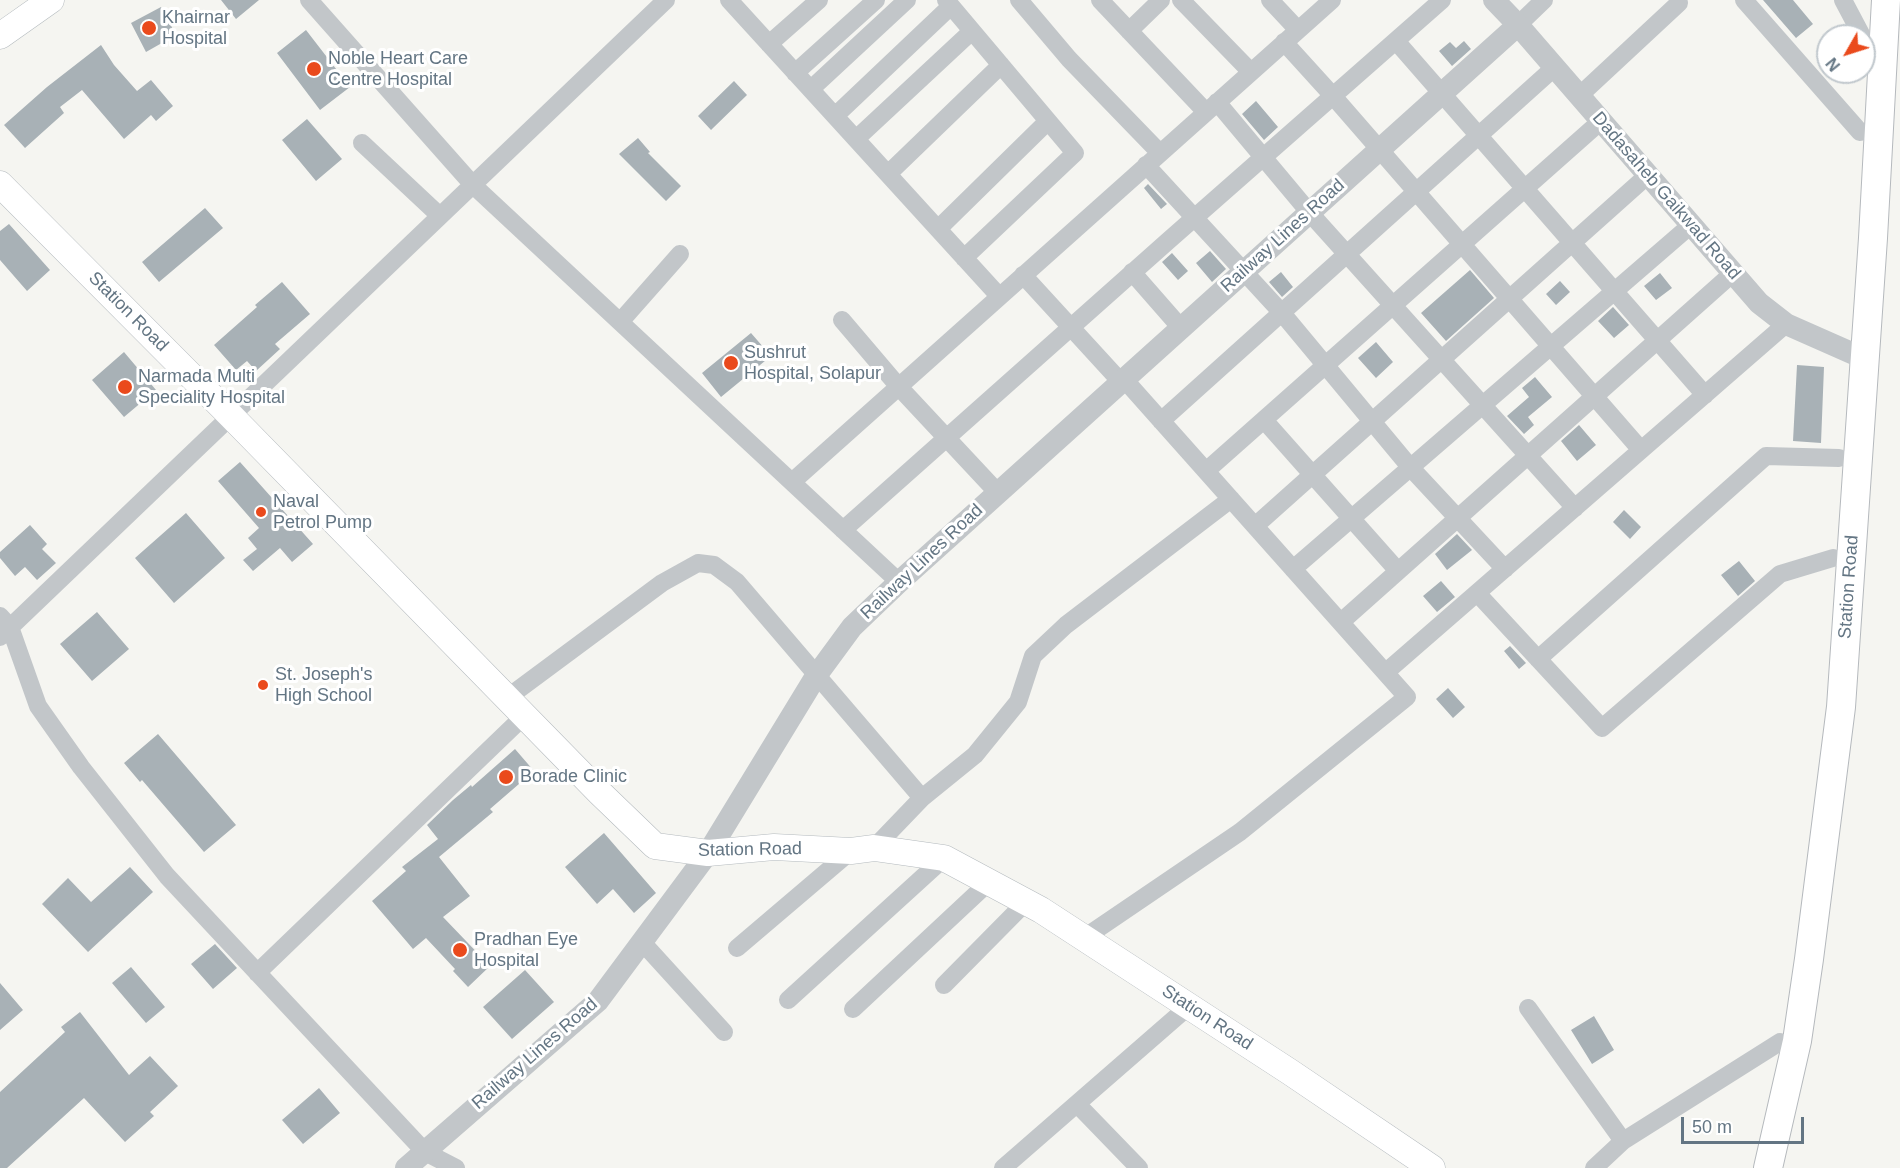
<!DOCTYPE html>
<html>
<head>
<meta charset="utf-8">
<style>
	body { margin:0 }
	#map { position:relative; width:1900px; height:1168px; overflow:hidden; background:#f5f5f1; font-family:Arial,sans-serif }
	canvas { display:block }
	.north { position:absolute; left:1816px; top:24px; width:60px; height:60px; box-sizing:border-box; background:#fff; border:2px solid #c1c8cd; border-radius:50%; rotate:231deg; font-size:16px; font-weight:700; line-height:24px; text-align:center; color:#637583 }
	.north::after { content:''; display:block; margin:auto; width:21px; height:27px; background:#ea4a1c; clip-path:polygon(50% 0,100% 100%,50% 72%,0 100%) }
	.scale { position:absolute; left:1681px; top:1117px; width:123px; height:27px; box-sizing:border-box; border:3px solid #637583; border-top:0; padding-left:8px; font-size:18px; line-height:21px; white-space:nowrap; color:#637583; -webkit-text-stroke:4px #fff; paint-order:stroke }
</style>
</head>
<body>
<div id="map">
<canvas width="1900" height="1168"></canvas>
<div class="north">N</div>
<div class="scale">50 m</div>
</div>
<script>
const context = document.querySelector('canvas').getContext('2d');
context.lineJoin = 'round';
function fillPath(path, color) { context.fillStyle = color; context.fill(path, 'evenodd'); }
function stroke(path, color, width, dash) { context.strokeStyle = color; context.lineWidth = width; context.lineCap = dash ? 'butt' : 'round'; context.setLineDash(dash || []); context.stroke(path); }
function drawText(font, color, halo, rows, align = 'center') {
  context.font = font + ' Arial,sans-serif'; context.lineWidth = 6; context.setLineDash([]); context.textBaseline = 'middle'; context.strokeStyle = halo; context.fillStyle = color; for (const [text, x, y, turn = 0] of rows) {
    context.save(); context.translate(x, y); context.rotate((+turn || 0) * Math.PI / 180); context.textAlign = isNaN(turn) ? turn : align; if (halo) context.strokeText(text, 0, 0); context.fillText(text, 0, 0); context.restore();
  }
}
const building = new Path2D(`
	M221,0H259L236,19Z
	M1763,0H1793L1813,24L1796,38Z
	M161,7L176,35L146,52L131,23Z
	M306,30L350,87L320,110L277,53Z
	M1464,41L1471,49L1452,66L1439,51L1450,42L1456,48Z
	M101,45L114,65L137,91L151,80L173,106L156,121L151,115L124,139L82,90L60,107L64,113L25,148L4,125L47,87Z
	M734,81L747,95L711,130L698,116Z
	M1256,101L1278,127L1264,140L1242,114Z
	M307,119L342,159L316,181L282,140Z
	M638,138L650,152L648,153L681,186L666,201L619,154Z
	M1148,184L1167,204L1161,209L1144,188Z
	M205,208L223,228L159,282L142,262Z
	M9,224L50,270L27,291L0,260V231Z
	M1210,251L1226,269L1212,282L1196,263Z
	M1172,253L1188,271L1178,280L1162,262Z
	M1470,270L1494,298L1446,341L1421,313Z
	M1281,272L1293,287L1282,297L1269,282Z
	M1660,273L1672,288L1656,300L1644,286Z
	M1560,281L1570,292L1556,305L1546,294Z
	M282,282L310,314L275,344L280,349L256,371L247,361L236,370L214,345L257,307L255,305Z
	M1613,307L1629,325L1614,338L1598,321Z
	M751,333L771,356L721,397L702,373Z
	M1376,342L1393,362L1376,378L1358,358Z
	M124,352L156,390L124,417L92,380Z
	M1797,365L1824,367L1821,443L1793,441Z
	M1535,377L1552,397L1528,417L1534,425L1524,434L1507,416L1529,397L1522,388Z
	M1579,425L1596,445L1577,461L1561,441Z
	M240,462L313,544L292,562L280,548L253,571L243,560L257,549L248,538L259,528L218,481Z
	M1624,510L1641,527L1630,539L1613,522Z
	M186,513L225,558L174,603L135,558Z
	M30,525L47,544L42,549L56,563L37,580L25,567L15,576L0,558V552Z
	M1457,534L1472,550L1447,570L1435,554Z
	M1739,561L1755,581L1738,596L1721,575Z
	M1441,581L1455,597L1437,612L1423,596Z
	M97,612L129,649L92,681L60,644Z
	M1510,646L1526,663L1519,669L1504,651Z
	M1448,688L1465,707L1453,718L1436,699Z
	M158,734L236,825L204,852L142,780L140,782L124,763Z
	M515,749L534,771L490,809L493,812L439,857L470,896L443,917L490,966L468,987L453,971L455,969L426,938L413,949L372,901L406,871L402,867L438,839L427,825L453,800L471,785L472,787Z
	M604,833L656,893L634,913L613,889L597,904L565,867Z
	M130,867L153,892L88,952L42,904L68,878L91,902Z
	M215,944L237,968L213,989L191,964Z
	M131,967L165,1007L146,1023L112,983Z
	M525,970L554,1002L512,1039L483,1007Z
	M0,983L23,1010L0,1030Z
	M80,1012L129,1075L150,1056L178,1086L150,1112L154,1116L125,1142L84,1098L7,1168H0V1092L65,1032L61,1027Z
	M1594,1016L1614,1050L1592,1064L1571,1030Z
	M319,1088L340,1113L303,1144L282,1120Z`);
const minor = new Path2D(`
	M309,0L473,185L899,582
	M729,0L999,296
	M946,0L1075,153L964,258
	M1019,0L1069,59L1160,153
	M1100,0L1206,112
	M1181,0L1251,72
	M1270,0L1298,30
	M1744,0L1860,132
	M1843,0L1862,36
	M1518,25L1544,0
	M1129,31L1161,0
	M1396,41L1705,395
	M1284,42L1333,96L1641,450
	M769,44L819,0
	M795,73L876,0
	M811,89L907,0
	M1579,96L1679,3
	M1217,102L1309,212L1575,508
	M835,116L951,6
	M856,139L972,31
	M362,143L440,216
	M1146,165L1282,313L1410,467L1505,569
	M888,174L1001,65
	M938,229L1048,121
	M1132,272L1181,328
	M1023,275L1121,382
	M842,320L899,387L998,493
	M620,322L680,254
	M1264,420L1398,571
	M1161,421L1555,67
	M1206,471L1601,121
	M792,482L1332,0
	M1255,526L1648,175
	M843,530L1168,241L1442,0
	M1293,569L1691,225
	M1477,593L1602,728L1780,574L1833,558
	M0,616L10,627L38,706L81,767L167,876L425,1152L456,1168
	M1341,622L1733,273
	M0,637L666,0
	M1538,659L1766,456L1839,458
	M1386,672L1786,324
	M507,698L662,583L698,563L714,565L737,582L922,798
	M874,848L922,798L975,755L1018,702L1033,656L1066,625L1231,499
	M1084,938L1240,832L1407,697L1124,379
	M642,942L724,1032
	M737,948L851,851
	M257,973L524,716
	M944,985L1026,902
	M788,1000L944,858
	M1528,1008L1623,1141
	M853,1009L989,882
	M1077,1104L1139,1168
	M1003,1168L1189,1006
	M1594,1168L1623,1141L1780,1042`);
const tertiary = new Path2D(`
	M1494,0L1518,25L1759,303L1786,324L1863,358
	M406,1168L598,1001L708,853L816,676L852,627L899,582L1518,25`);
const secondary = new Path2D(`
	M0,36L51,0
	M0,184L231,416L600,793L655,846L708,853L774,847L851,851L874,848L944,858L1041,910L1290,1072L1432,1168`);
const primary = new Path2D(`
	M1768,1168L1797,1041L1809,959L1841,707L1873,238L1886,0`);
const markers = [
	[149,28,8,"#ea4a1c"],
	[314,69,8,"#ea4a1c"],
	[731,363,8,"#ea4a1c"],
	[125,387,8,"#ea4a1c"],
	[261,512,6,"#ea4a1c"],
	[263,685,6,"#ea4a1c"],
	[506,777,8,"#ea4a1c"],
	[460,950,8,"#ea4a1c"]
];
const poiNames = [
	["Khairnar",162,18],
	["Hospital",162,39],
	["Noble Heart Care",328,59],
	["Centre Hospital",328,80],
	["Sushrut",744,353],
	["Hospital, Solapur",744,374],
	["Narmada Multi",138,377],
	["Speciality Hospital",138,398],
	["Naval",273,502],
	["Petrol Pump",273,523],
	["St. Joseph's",275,675],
	["High School",275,696],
	["Borade Clinic",520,777],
	["Pradhan Eye",474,940],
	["Hospital",474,961]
];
const streetNames = [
	["Dadasaheb Gaikwad Road",1666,196,49],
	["Railway Lines Road",1283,236,-42],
	["Station Road",128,312,45],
	["Railway Lines Road",922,562,-43],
	["Station Road",1849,587,-86],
	["Station Road",750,850,-1],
	["Station Road",1207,1018,33],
	["Railway Lines Road",535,1054,-41]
];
fillPath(building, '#a8b1b6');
stroke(secondary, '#b4babe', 27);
stroke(primary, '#b5b9bd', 30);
stroke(minor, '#c2c6c9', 18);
stroke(tertiary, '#c2c6c9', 22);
stroke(secondary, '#fff', 26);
stroke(primary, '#fff', 28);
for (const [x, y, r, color] of markers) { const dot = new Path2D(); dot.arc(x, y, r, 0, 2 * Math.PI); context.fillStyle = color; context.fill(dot); stroke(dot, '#fff', 2); }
drawText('18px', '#637583', '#fff', poiNames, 'left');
drawText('18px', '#637583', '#fff', streetNames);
</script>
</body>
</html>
